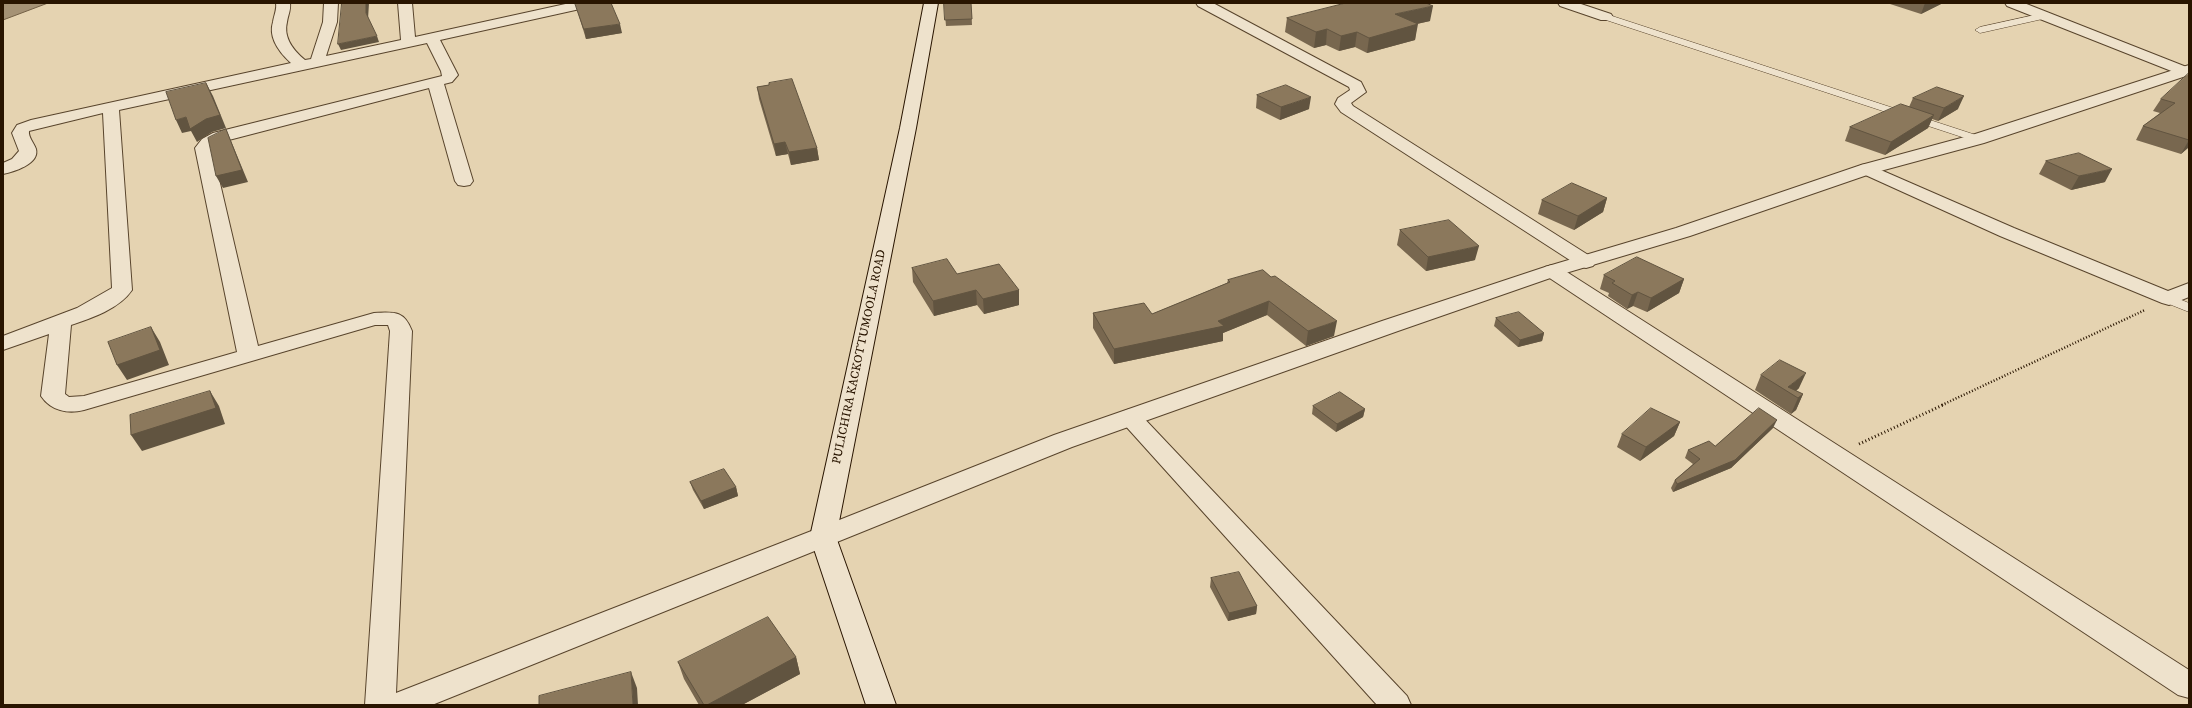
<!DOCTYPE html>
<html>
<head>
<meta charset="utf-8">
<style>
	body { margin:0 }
	#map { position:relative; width:2192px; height:708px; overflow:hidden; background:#e5d3b1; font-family:"IM FELL DW Pica",serif }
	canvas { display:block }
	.frame { position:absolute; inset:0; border:4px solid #291500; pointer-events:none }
</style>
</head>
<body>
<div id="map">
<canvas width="2192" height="708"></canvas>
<div class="frame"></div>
</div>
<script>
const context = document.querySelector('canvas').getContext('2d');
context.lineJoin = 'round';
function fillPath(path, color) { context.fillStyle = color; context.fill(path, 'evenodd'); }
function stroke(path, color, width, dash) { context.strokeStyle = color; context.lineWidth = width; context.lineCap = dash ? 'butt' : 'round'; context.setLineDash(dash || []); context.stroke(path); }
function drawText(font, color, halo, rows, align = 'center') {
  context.font = font + ' "IM FELL DW Pica",serif'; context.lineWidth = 3; context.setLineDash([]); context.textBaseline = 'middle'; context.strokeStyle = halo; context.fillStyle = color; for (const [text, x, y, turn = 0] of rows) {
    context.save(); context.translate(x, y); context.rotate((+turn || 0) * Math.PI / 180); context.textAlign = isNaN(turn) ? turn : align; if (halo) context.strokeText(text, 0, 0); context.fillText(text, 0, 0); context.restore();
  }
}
const water = new Path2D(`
	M3,3H48L3,20Z`);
const pathFar1 = new Path2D(`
	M1942,405L2145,310`);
const path = new Path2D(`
	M1859,444L1945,404`);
const service = new Path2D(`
	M2044,13L2049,16L2047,18L1980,33L1975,30L1980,27Z
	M1606,14L1982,137L1984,139L1982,141H1974L1603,19L1601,17Z
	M2169,295L2189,303V312L2164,302L2162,299Z`);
const minor = new Path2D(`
	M276,3H290C291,10 288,15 287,22C283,38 294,51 305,60L311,59L323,22L324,3H338L337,22L326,56L401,40L398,3H412L415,37L570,3H596L589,7L440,40L458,75L452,82L444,84L473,181L470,185L464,186L458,185L455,181L429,88L225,141L212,149L258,346L374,313C394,312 404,310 412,331L396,693L814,530L823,527L832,530L836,537L832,544L432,705H365L390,331L388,325H375L84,410C68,414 51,411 41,396L49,334L3,350V336L77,308L112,288L103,113L29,131C28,137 34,143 36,149C40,164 13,172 3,174V163L12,159L19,151L12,133L17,125L31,120L291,63C280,53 268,38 273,22C274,15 277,10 276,3ZM427,43L441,71L442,76L213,133L202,139L195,148L237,352L84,396L69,397L65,394L71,325C92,318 119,309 132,290L119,110Z
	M1196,3H1213L1361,82L1366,92L1351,103L1353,106L1593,258L1596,262L1593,266L1586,268L1579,266L1341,112L1335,104L1338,98L1350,90L1349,87L1198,6Z
	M1558,3H1578L1611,14L1613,17L1611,20H1601L1560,6Z
	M2005,3H2024L2189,68V74H2179L2007,6Z
	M1867,164L2014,228L2168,291L2189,283V297L2169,305L2162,303L2000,236L1861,173L1858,169L1861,165Z
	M1552,265L1559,267L2189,670V698L2178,695L1545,275L1542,271L1545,267Z
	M1130,409L1138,412L1407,696L1411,705H1377L1122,422L1118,417L1122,412Z`);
const tertiary = new Path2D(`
	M2189,65V75L1984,143L1873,173L1690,236L1559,275L1398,331L1072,447L832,544L823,547L814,544L810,537L814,530L1054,435L1382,321L1545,267L1676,228L1861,165L1972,135Z`);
const secondary = new Path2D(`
	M924,3H938L916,128L836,537L896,705H866L810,537L900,128Z`);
const wall = new Path2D(`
	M575,3L622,33L586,39Z
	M944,3H971L972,25L946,26Z
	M1890,3H1943L1921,14L1890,4Z
	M1287,18L1430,21L1417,24L1415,40L1367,53L1355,47L1339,51L1326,45L1314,48L1285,32Z
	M2189,75V147L2181,154L2136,140L2143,126L2160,113L2153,111L2161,99Z
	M769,83L817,148L819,160L791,165L788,154L776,156L759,99L757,87L769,85Z
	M1257,95L1309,109L1280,120L1256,108Z
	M1913,98L1958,109L1938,121L1932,119L1928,128L1885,155L1845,141L1850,127L1909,107Z
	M2046,161L2105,182L2071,190L2039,174Z
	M1607,198L1603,212L1574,230L1538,214L1542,200Z
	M1400,230L1475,260L1426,271L1397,245Z
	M912,268L957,274L1019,290V305L984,314L977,305L934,316L913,282Z
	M1263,270L1334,336L1306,346L1267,315L1223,333V341L1114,364L1093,328V313L1152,314L1227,283L1228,280Z
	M1604,275L1684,279L1679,293L1647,312L1633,306L1627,309L1608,296L1609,293L1600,289Z
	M1496,318L1544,333L1542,341L1518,347L1494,326Z
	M1761,375L1799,388L1796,391L1803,394L1796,410L1791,414L1755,390Z
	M1313,406L1365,409L1363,417L1336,432L1312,414Z
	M1680,422L1674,436L1640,461L1617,447L1622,434Z
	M1773,428L1731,468L1673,492L1671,488L1675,480L1693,464L1685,458L1688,450L1715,446Z
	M690,482L736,487L738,496L704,509L693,490Z
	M1211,578L1257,606L1256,614L1228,621L1210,587Z
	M796,657L800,674L742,705H699L684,679L678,662Z`);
const shadedWall = new Path2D(`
	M366,3H369L368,19L366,13Z
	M1925,3H1943L1921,14Z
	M1433,6L1430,21L1393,29L1395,14Z
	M620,24L622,33L586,39L584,29Z
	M1418,24L1415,40L1367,53L1369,38Z
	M1327,29L1326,45L1314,48L1316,32Z
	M1357,32L1355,47L1339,51L1341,36Z
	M377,36L379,42L341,50L338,44Z
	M206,83L213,96L226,128L212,132L197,142L191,131L182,133L176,120L186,117L206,119Z
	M1964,96L1958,109L1938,121L1944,108Z
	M1311,97L1309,109L1280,120L1281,107Z
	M1934,115L1928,128L1885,155L1891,142Z
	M226,129L231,141L248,182L223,188L216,176Z
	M2189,140V147L2181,154Z
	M785,142L788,154L776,156L774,144Z
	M817,148L819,160L791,165L789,152Z
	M2112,169L2105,182L2071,190L2079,176Z
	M1607,198L1603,212L1574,230L1578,216Z
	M1479,246L1475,260L1426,271L1428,257Z
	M1684,279L1679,293L1647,312L1651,298Z
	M976,290L977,305L934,316L933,301Z
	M1019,290V305L984,314L983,299Z
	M1638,292L1633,306L1627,309L1632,295Z
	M1269,301L1267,315L1223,333V341L1114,364V349L1218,321Z
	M1337,321L1334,336L1306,346L1308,331Z
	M151,327L160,342L169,365L127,380L117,365Z
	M1544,333L1542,341L1518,347L1520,340Z
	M1806,373L1799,388L1792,394L1788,387Z
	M210,391L219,406L225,424L142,451L131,435Z
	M1803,394L1796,410L1791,414L1798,398Z
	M1365,409L1363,417L1336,432L1337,424Z
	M1777,420L1773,428L1731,468L1673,492L1677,484Z
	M1680,422L1674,436L1640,461L1646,447Z
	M736,487L738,496L704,509L701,501Z
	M1257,606L1256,614L1228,621L1229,613Z
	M796,657L800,674L742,705H707Z
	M631,672L637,688L638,705H633Z`);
const building = new Path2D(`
	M342,3H366V13L377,36L338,44Z
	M575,3H611L620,24L584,29Z
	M944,3H971L972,19L945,20Z
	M1346,3H1426L1433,6L1395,14L1418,24L1369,38L1357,32L1341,36L1327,29L1316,32L1287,18Z
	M2188,74L2189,75V140L2143,126L2175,103L2161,99Z
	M792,79L817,148L789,152L785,142L774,144L757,87L769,85V83Z
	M206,83L220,115L206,119L190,129L186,117L176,120L166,92Z
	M1286,85L1311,97L1281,107L1257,95Z
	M1937,87L1964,96L1944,108L1913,98Z
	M1901,104L1934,115L1891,142L1850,127Z
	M226,129L242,170L216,176L208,138Z
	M2079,153L2112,169L2079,176L2046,161Z
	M1572,183L1607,198L1578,216L1542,200Z
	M1449,220L1479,246L1428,257L1400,230Z
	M1637,257L1684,279L1651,298L1638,292L1632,295L1612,283L1615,281L1604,275Z
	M947,259L957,274L999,264L1019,290L983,299L976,290L933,301L912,268Z
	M1263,270L1271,277L1275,276L1337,321L1308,331L1269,301L1218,321L1224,326L1114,349L1093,313L1144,303L1152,314L1230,282L1228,280Z
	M1519,312L1544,333L1520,340L1496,318Z
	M151,327L160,350L117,365L108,342Z
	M1780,360L1806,373L1788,387L1803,394L1798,398L1761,375Z
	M210,391L216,408L131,435L130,415Z
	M1340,392L1365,409L1337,424L1313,406Z
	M1651,408L1680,422L1646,447L1622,434Z
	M1759,408L1777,420L1735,460L1677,484L1675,480L1700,459L1688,450L1709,441L1715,446Z
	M724,469L736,487L701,501L690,482Z
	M1239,572L1257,606L1229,613L1211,578Z
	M768,617L796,657L707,705H704L678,662Z
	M631,672L633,705H539V696Z`);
const streetNames = [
	["PULICHIRA KACKOTTUMOOLA ROAD",860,357,-78]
];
fillPath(water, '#a59275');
stroke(water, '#736046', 1);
stroke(service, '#58442c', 1);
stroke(minor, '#58442c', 2);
stroke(tertiary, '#58442c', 2);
stroke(secondary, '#291500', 2);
stroke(pathFar1, '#291500', 2.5, [1, 2]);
stroke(path, '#291500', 3, [1, 2.5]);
fillPath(service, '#eee2cc');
fillPath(minor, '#eee2cc');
fillPath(tertiary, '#eee2cc');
fillPath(secondary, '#eee2cc');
fillPath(wall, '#78674f');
fillPath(shadedWall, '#615440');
fillPath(building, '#8b785c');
stroke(building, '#615440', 1);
drawText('12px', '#291500', '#eee2cc', streetNames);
</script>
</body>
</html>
